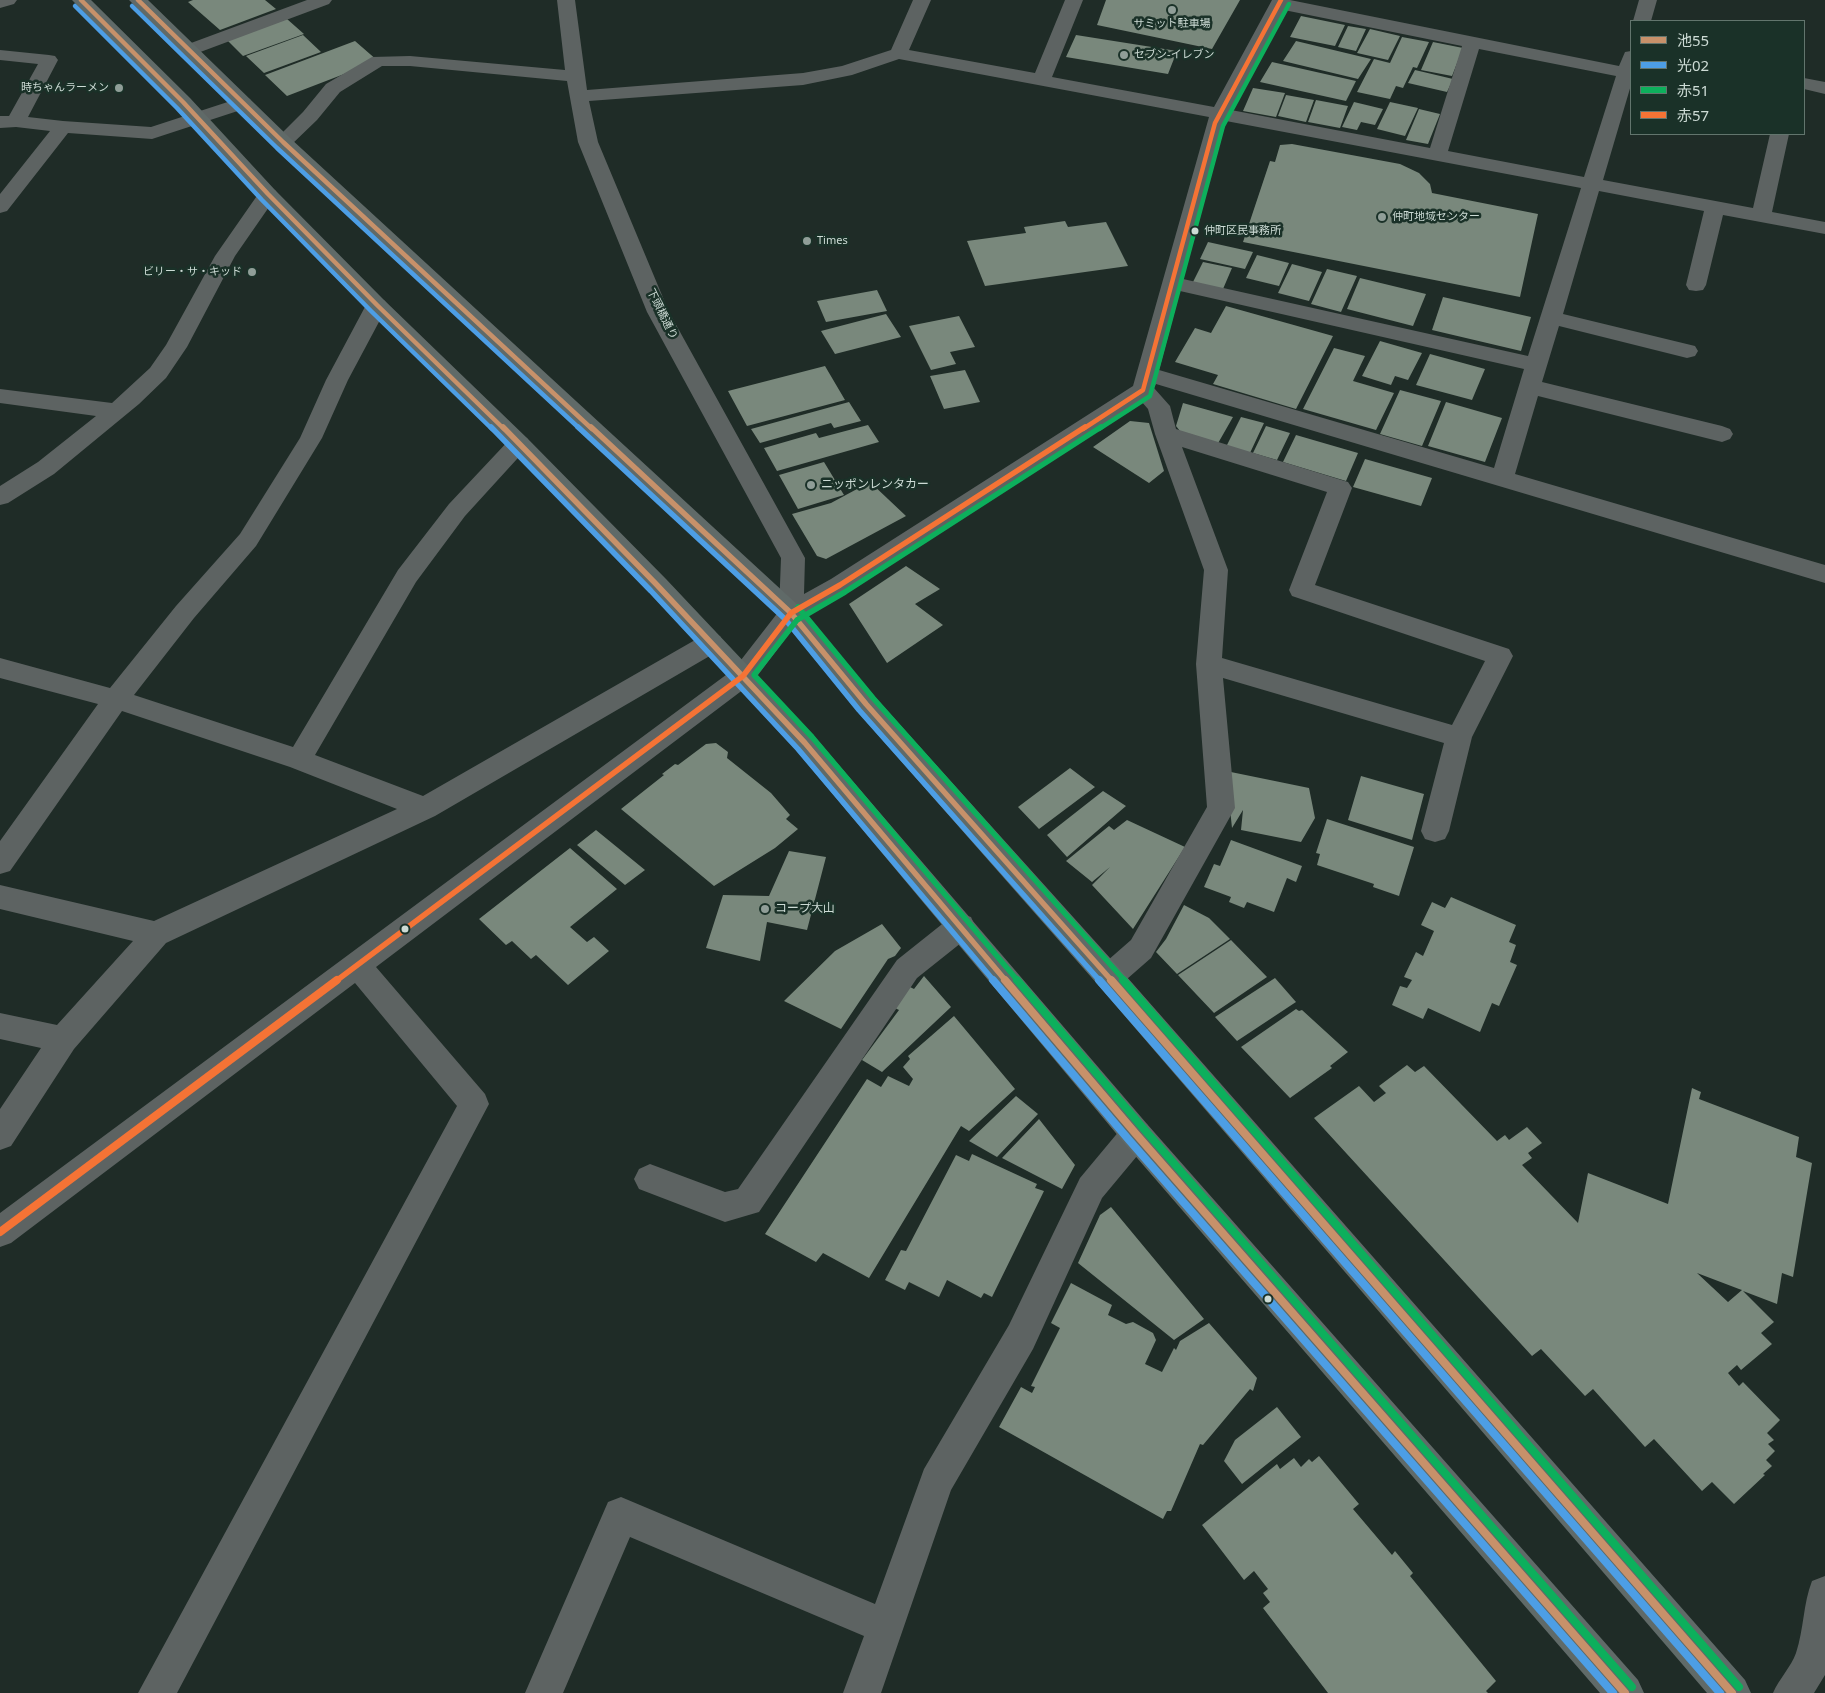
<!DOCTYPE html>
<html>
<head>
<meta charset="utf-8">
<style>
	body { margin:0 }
	#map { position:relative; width:1825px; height:1693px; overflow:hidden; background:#1f2c27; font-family:"Noto Sans","Noto Sans JP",sans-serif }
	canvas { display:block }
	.legend { position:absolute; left:1630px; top:20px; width:175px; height:115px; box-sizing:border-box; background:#1a3128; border:1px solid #62756d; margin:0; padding:6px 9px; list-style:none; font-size:15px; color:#cddbd5 }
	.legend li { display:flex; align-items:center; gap:10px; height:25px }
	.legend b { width:25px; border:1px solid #62756d }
</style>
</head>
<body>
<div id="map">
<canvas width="1825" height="1693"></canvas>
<ul class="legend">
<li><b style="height:6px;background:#c7916a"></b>池55</li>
<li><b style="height:6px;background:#4d9ee5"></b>光02</li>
<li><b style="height:6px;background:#0daf5c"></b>赤51</li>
<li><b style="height:6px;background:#f57335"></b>赤57</li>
</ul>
</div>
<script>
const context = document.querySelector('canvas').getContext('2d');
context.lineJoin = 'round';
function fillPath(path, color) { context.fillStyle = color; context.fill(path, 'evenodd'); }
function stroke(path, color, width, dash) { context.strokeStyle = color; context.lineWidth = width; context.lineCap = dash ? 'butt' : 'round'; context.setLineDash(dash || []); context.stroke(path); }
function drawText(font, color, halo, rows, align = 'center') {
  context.font = font + ' "Noto Sans","Noto Sans JP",sans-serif'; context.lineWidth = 5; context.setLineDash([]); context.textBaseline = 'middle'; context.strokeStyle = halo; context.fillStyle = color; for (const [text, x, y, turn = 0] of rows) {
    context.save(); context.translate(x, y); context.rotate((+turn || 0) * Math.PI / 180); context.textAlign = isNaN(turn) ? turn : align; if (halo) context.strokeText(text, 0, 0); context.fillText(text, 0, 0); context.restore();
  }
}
const building = new Path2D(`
	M193,0H265L276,9L220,30L188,2Z
	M1106,0H1240L1212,49L1097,25Z
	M1301,16L1345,25L1335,46L1290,37Z
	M287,19L304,34L243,56L227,40Z
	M1348,26L1366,29L1356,51L1338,47Z
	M1370,29L1400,36L1388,60L1357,53Z
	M303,35L321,52L264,73L246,56Z
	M1076,35L1177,51L1168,74L1066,57Z
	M1402,37L1429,42L1417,68L1413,67L1403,88L1396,86L1390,99L1357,92L1374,59L1390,63Z
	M355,41L378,61L287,96L265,75Z
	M1296,41L1371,59L1358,79L1283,61Z
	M1433,42L1463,48L1452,76L1421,70Z
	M1272,62L1356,81L1346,101L1260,82Z
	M1415,70L1453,79L1447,92L1408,83Z
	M1253,88L1285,93L1276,117L1243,111Z
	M1286,95L1314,100L1306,122L1278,116Z
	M1316,100L1348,106L1340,128L1308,122Z
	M1354,102L1383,109L1375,125L1361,122L1357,130L1342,127Z
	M1390,102L1418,108L1405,136L1377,129Z
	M1419,109L1440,114L1428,144L1406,140Z
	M1292,144L1400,164L1419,173L1430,184L1432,193L1538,214L1520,297L1243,242L1270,161L1275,162L1280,145Z
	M1065,221L1068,227L1106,222L1128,266L985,286L967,241L1026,233L1024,227Z
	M1208,242L1253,252L1245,269L1200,259Z
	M1257,255L1289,263L1279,286L1246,278Z
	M1203,262L1232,268L1223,289L1193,282Z
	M1292,264L1322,272L1309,301L1278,293Z
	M1327,269L1357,276L1341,312L1311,304Z
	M1360,278L1426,294L1413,326L1347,309Z
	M877,290L887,311L826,322L817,301Z
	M1443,297L1531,317L1521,351L1432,330Z
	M1226,306L1333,336L1296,409L1213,384L1218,375L1175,362L1195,328L1211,333Z
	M886,314L901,337L835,354L821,331Z
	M959,316L975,347L950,352L956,364L931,370L909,326Z
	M1380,341L1422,353L1408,380L1395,376L1391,385L1362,376Z
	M1334,348L1365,356L1353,381L1394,393L1376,430L1303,409Z
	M1430,354L1485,369L1472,400L1416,385Z
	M825,366L845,400L747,426L728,391Z
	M965,370L980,402L944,409L930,376Z
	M1400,390L1441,401L1422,446L1380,434Z
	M849,402L861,421L834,428L831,423L760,443L751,429Z
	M1446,402L1502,418L1485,462L1428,446Z
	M1183,403L1233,417L1217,445L1180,431L1176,426Z
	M1241,417L1264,423L1250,453L1226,447Z
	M1130,421L1149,423L1164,471L1149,483L1093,447Z
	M868,425L879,442L777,471L764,448L816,433L819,438Z
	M1266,426L1290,433L1277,460L1253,453Z
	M1296,435L1358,453L1346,481L1283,462Z
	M1365,459L1432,478L1421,506L1353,487Z
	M824,462L844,495L798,509L779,475Z
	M870,482L906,516L826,559L817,556L792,514L831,503Z
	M906,566L940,589L915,604L943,625L887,663L849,604Z
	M716,743L728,752L727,758L771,793L790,815L786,819L798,829L775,848L714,886L621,809L664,775L662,774L675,764L678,765L706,744Z
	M1070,768L1095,787L1039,829L1018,807Z
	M1226,771L1309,788L1315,818L1301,842L1241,830L1243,810L1232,828Z
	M1361,776L1424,794L1412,840L1348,820Z
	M1103,791L1126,806L1067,857L1047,835Z
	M1327,819L1414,847L1399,896L1373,887L1374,884L1317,865L1320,854L1316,853Z
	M1127,820L1185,847L1133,929L1092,885L1110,867L1092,882L1066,861L1109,826L1114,830Z
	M596,830L645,870L625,885L577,845Z
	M1231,840L1302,866L1296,882L1287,878L1274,912L1247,902L1244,908L1229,902L1231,897L1204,887L1214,864L1220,866Z
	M570,848L617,889L570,927L587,942L594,937L609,951L568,985L536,955L531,959L512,941L506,945L479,919Z
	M789,851L826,857L807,930L767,922L760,961L706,948L723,895L769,896Z
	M1451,897L1516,925L1509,942L1516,945L1510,962L1517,965L1499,1006L1492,1003L1480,1032L1428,1008L1423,1019L1392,1005L1400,986L1407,988L1412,980L1404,977L1416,952L1423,956L1434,931L1421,925L1432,902L1445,908Z
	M1184,905L1209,918L1230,939L1177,974L1156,952L1166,939Z
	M882,924L901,948L895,956L888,959L841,1029L784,1001L835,951Z
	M1231,940L1267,977L1214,1013L1178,975Z
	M924,976L951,1007L882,1072L862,1060L899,1010L891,1006L906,985L914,989Z
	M1275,978L1296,1002L1237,1041L1215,1017Z
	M1296,1009L1299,1011L1302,1010L1348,1052L1330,1066L1332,1068L1290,1098L1241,1047Z
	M954,1016L1015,1089L969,1131L961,1126L869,1278L823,1253L816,1262L765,1234L867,1079L881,1087L888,1076L909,1086L913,1079L903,1067L910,1059L908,1056Z
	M1407,1065L1415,1072L1424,1066L1497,1141L1505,1135L1509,1140L1527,1127L1542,1143L1528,1153L1532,1158L1522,1165L1578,1223L1588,1173L1668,1204L1692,1088L1701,1092L1699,1099L1799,1137L1796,1157L1812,1163L1793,1277L1782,1273L1777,1304L1743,1291L1774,1322L1761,1333L1772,1344L1741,1370L1737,1365L1728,1373L1739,1386L1743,1382L1780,1420L1767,1433L1774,1440L1768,1444L1775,1451L1766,1460L1772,1466L1763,1474L1765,1475L1734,1504L1712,1482L1702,1491L1654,1439L1645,1447L1593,1389L1585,1396L1541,1349L1532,1356L1314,1118L1359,1086L1374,1102L1386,1093L1379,1086ZM1697,1273L1739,1289L1742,1290L1728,1302Z
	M1016,1096L1038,1114L997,1157L969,1141Z
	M1039,1119L1075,1165L1062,1189L1002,1158Z
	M972,1154L1037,1184L1035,1188L1044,1191L992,1297L984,1293L981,1298L947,1280L939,1297L909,1282L905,1290L885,1280L901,1250L906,1251L956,1155L969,1161Z
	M1111,1207L1204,1319L1174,1340L1078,1263L1100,1215Z
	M1071,1283L1112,1305L1108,1315L1126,1324L1133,1322L1153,1333L1156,1340L1145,1364L1162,1372L1174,1348L1176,1350L1180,1341L1209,1323L1257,1378L1253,1391L1250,1389L1203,1445L1200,1444L1171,1511H1167L1163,1519L999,1427L1021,1387L1032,1393L1035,1387L1031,1386L1060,1328L1051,1323Z
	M1277,1407L1301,1437L1242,1484L1224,1461L1235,1440Z
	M1319,1456L1359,1504L1353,1509L1392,1555L1395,1551L1413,1573L1410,1576L1496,1681L1486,1691L1488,1693H1328L1263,1608L1270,1602L1263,1593L1268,1589L1254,1571L1244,1580L1202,1525L1277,1464L1280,1469L1294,1458L1301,1467L1309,1459L1312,1462Z`);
const minor = new Path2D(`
	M0,0H17L14,4L0,8Z
	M307,0H332L329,4L195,54L189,55L183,54L180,50L183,46Z
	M557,0H575L587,90L803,73L842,66L891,50L913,0H931L909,50L1035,73L1065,0H1083L1052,77L1214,107L1272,0H1290L1619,66L1625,52L1631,51V85L1603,180L1753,208L1770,134H1789L1772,212L1825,222V234L1723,215L1706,285L1703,290L1696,291L1689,290L1686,285L1704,211L1599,191L1563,314L1695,346L1698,351L1695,356L1687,358L1559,326L1542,382L1722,426L1730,429L1733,434L1730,439L1722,442L1538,396L1515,474L1825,565V583L1156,384L1154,388L1170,406L1176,429L1348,482L1352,488L1315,585L1509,649L1513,656L1472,737L1449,831L1445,839L1435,842L1425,839L1421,831L1444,743L1223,678L1235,808L1151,958L1119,986L1109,990L1099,986L1094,977L1099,968L1131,940L1207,807L1196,664L1204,570L1155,434L1148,409L1141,401L849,591L800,619L752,683L376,967L485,1094L489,1104L177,1693H138L457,1106L355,983L11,1243L0,1247V1213L734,669L779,611L781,558L647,312L578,142L567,81L410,66H382L340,92L317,120L290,146L283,148L276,146L273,142L303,112L326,84L372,57L410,56L565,70ZM1284,10L1462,46L1430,148L1231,110ZM1479,49L1616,76L1584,177L1448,151ZM899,59L1209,117L1133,386L831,579L804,594L805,558L669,312L598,142L589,101L803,85L852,75ZM1226,121L1581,188L1528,356L1183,279ZM1180,291L1524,369L1494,468L1159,370ZM1182,447L1327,492L1289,590L1292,596L1485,661L1452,725L1222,658L1228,570Z
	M1639,0H1657L1651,21H1633Z
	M0,50L49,55L55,56L58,60L28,117L63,121L151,127L243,97L250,99L252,103L250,107L152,139L68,133L7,211L0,213V194L50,131L16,127L0,128V116H9L38,64L0,60Z
	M1804,78L1825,82V94L1804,89Z
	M268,188L275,190L278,194L235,256L187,347L166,378L139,404L54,474L8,503L0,505V486L38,462L96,416L0,403V389L112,403L150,368L166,345L215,256L261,190Z
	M377,298L384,300L388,305L348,380L322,438L256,546L194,618L134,695L293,747L398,570L449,504L511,438L519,435L527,438L530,443L527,448L465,516L416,582L315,755L423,796L702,636L711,634L720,636L724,643L720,650L435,816L166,943L74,1049L11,1146L0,1150V1109L41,1048L0,1039V1013L57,1025L133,941L0,909V885L154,921L397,809L290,767L122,711L10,871L0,874V841L98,704L0,678V658L110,688L176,606L240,534L300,438L326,380L366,305L370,300Z
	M961,914L971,917L975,926L971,935L917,978L759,1212L725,1222L639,1189L634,1179L639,1169L650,1164L725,1192L738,1189L897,960L951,917Z
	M1136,1120L1147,1124L1151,1134L1147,1144L1102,1198L1033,1349L951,1490L881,1693H843L864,1636L630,1537L563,1693H525L608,1502L621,1497L875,1604L924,1469L1009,1325L1080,1178L1125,1124Z
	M1825,1576V1675L1814,1693H1773C1779,1679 1791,1667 1796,1653C1804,1629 1803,1604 1812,1581Z`);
const highway = new Path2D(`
	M72,0H91L190,98L275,190L384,300L527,438L666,579L814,736L1147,1124L1638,1680L1644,1693H1600L1125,1144L796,750L648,591L511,448L370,310L261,198L176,106Z
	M129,0H148L290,138L800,607L875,697L1119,968L1745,1680L1751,1693H1707L1099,986L857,711L782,619L276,146Z`);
const bus1Far2 = new Path2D(`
	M81,0L183,102L268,194L377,305L504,429
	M138,0L283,142L592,429`);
const bus1Far1 = new Path2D(`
	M503,427L657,585L805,743L1006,981
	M591,427L791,613L866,704L1112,981`);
const bus1 = new Path2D(`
	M1005,980L1136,1134L1625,1693
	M1111,980L1732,1693`);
const bus2Far2 = new Path2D(`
	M75,6L177,108L262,200L371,311L492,429
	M132,6L277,148L580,429`);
const bus2Far1 = new Path2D(`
	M491,427L651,591L798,749L994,981
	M578,427L785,619L859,710L1100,981`);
const bus2 = new Path2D(`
	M993,980L1129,1140L1613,1693
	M1099,980L1720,1693`);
const bus3Far2 = new Path2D(`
	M1099,429L1150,396L1223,126L1289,4`);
const bus3Far1 = new Path2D(`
	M798,607L873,698L1125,981
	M1018,981L812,737L754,675L797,620L845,592L1101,427`);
const bus3 = new Path2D(`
	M1017,980L1143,1128L1632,1687
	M1123,980L1739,1687`);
const bus4Far2 = new Path2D(`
	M1083,429L1143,390L1215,123L1281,0`);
const bus4Far1 = new Path2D(`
	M336,981L743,676L791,613L840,585L1085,427`);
const bus4 = new Path2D(`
	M0,1232L337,980`);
const markers = [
	[1172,10,5,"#909e98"],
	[1124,55,5,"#909e98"],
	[119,88,5,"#909e98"],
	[1382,217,5,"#909e98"],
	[1195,231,4.5,"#cddbd5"],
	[807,241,5,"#909e98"],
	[252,272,5,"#909e98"],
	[811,485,5,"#909e98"],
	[765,909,5,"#909e98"],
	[405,929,4.5,"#cddbd5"],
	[1268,1299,4.5,"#cddbd5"]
];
const farPoinames = [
	["サミット駐車場",1172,24,"center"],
	["セブン-イレブン",1134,55],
	["時ちゃんラーメン",109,88,"right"],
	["仲町地域センター",1392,217],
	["Times",817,241],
	["ビリー・サ・キッド",242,272,"right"]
];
const busNames = [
	["仲町区民事務所",1204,231]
];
const farStreetnames = [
	["下頭橋通り",662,314,64]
];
const poiNames = [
	["ニッポンレンタカー",821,485],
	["コープ大山",775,909]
];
fillPath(building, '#79887c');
fillPath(minor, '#5d6362');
fillPath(highway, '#606a68');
stroke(bus1Far2, '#c7916a', 4.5);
stroke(bus1Far1, '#c7916a', 5.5);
stroke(bus1, '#c7916a', 8);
stroke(bus2Far2, '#4d9ee5', 4.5);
stroke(bus2Far1, '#4d9ee5', 5.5);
stroke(bus2, '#4d9ee5', 8);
stroke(bus3Far2, '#0daf5c', 4.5);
stroke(bus3Far1, '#0daf5c', 5.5);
stroke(bus3, '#0daf5c', 8);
stroke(bus4Far2, '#f57335', 4.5);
stroke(bus4Far1, '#f57335', 5.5);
stroke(bus4, '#f57335', 8);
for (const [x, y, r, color] of markers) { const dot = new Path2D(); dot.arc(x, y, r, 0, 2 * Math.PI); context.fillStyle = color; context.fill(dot); stroke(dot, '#1a3128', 2); }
drawText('11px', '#cddbd5', '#1a3128', farPoinames, 'left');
drawText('11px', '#cddbd5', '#1a3128', busNames, 'left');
drawText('11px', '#cddbd5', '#1a3128', farStreetnames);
drawText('12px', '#cddbd5', '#1a3128', poiNames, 'left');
</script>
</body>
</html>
